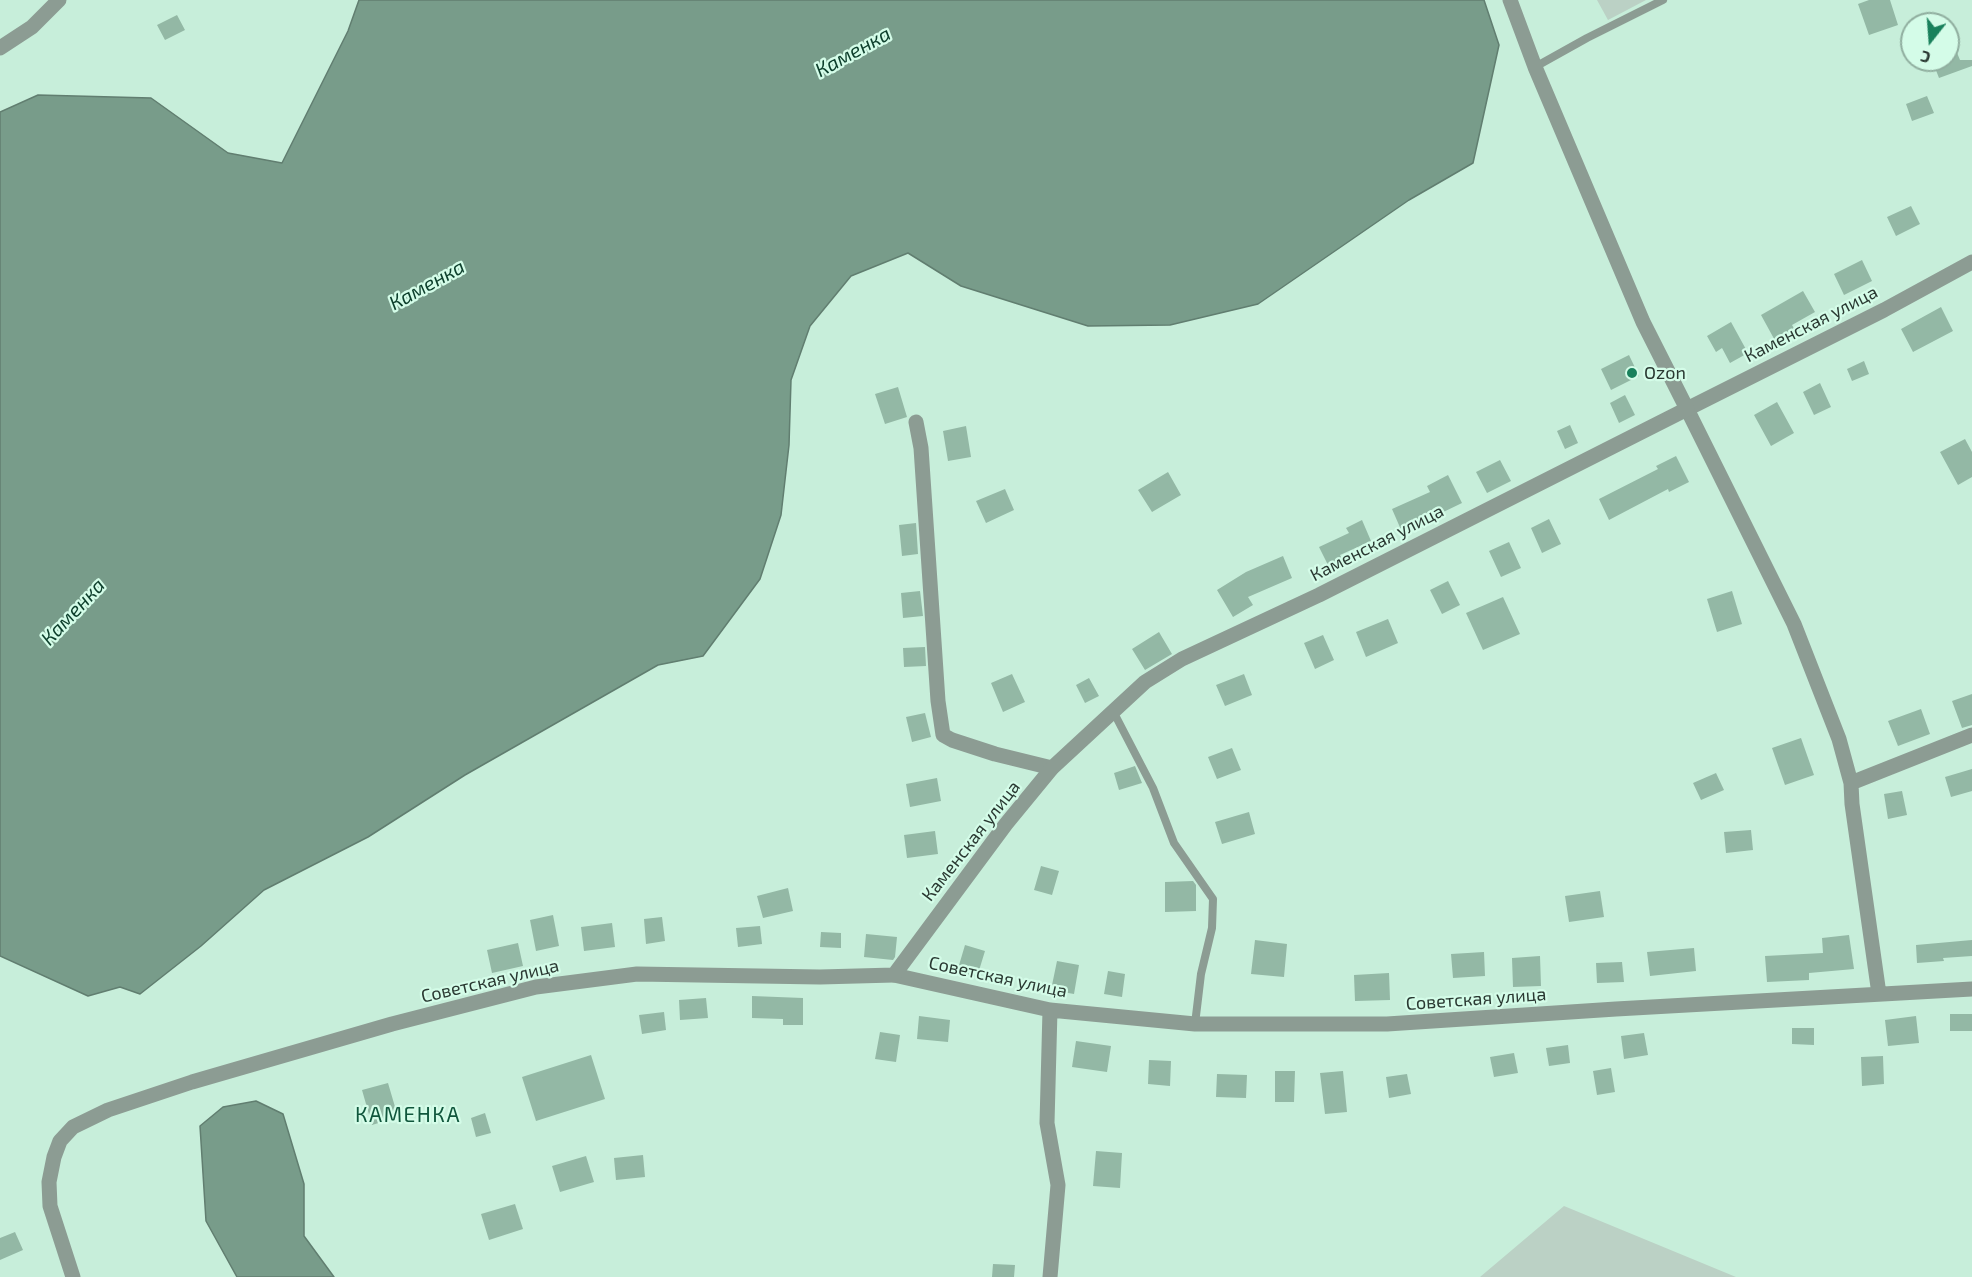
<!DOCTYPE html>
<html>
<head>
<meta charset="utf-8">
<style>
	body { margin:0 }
	#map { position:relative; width:1972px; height:1277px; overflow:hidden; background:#c7eeda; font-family:"Exo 2",sans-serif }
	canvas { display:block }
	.north { position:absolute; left:1900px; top:12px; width:60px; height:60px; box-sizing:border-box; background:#d4fce8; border:2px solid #90ae9f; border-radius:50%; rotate:197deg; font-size:16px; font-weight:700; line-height:24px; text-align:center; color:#2a3932 }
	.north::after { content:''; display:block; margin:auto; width:21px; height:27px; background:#19815c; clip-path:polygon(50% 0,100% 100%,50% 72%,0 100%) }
</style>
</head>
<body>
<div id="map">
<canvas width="1972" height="1277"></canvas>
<div class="north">С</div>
</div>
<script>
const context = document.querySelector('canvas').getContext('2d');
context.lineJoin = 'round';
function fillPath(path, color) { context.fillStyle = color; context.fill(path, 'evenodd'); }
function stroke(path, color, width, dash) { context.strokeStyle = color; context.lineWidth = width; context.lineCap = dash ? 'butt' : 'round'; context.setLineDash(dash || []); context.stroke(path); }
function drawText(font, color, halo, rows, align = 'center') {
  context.font = font + ' "Exo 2",sans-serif'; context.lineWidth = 4.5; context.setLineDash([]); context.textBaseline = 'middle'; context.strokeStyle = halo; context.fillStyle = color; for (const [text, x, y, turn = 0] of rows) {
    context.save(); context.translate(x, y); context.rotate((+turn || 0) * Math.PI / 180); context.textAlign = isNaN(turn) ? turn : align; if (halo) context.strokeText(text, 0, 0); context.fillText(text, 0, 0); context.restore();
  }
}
const green = new Path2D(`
	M1597,0H1646L1608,20Z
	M1564,1206L1736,1277H1480Z`);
const water = new Path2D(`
	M359,0H1484L1499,45L1473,163L1409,200L1258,304L1170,325L1088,326L961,286L908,253L851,276L810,326L791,380L789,445L781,515L760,579L703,656L658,665L465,775L368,837L264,890L201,946L140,994L120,987L88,996L0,956V112L38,95L151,98L228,153L282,163L348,31Z
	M256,1101L283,1114L304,1184V1236L334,1277H237L206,1221L200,1126L223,1107Z`);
const building = new Path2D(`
	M1869,0H1890L1898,25L1869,35L1858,4Z
	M177,15L185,30L165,40L157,25Z
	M1948,31L1960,60H1972V66L1939,78L1932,60H1948Z
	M1927,96L1934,113L1912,121L1906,104Z
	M1911,206L1920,224L1896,236L1887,217Z
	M1862,260L1872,281L1844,295L1834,274Z
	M1803,291L1815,312L1792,325L1798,335L1778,346L1761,315Z
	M1941,307L1953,331L1913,352L1901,329Z
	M1731,322L1748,353L1730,363L1722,348L1716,352L1707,336Z
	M1629,355L1639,376L1611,390L1601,369Z
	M1864,361L1869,374L1852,381L1847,369Z
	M1820,383L1831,407L1814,415L1803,392Z
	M898,387L907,417L885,424L875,394Z
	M1625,395L1635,415L1619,423L1610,403Z
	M1777,402L1794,433L1771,446L1754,415Z
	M1570,425L1578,443L1565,449L1557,431Z
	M966,426L971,457L948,461L943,431Z
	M1965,439L1972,452V477L1958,485L1940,452Z
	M1676,456L1689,482L1669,492L1668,489L1609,520L1599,499L1658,469L1656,466Z
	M1500,460L1511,481L1487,493L1476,472Z
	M1168,472L1181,495L1152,512L1138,490Z
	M1448,475L1462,503L1402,532L1392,509L1430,492L1427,486Z
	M1005,489L1014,510L986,523L976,501Z
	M1549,519L1561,544L1542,553L1531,528Z
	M1362,520L1371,541L1340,555L1342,559L1328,565L1319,547L1349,533L1346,528Z
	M916,523L918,554L902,556L899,525Z
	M1509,542L1521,568L1501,577L1489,551Z
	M1283,556L1292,578L1248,597L1253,605L1233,617L1217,590L1246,572Z
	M1448,581L1460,605L1442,614L1430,590Z
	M920,591L923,616L903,618L901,593Z
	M1732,591L1742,624L1717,632L1707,599Z
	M1503,597L1520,634L1483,650L1466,613Z
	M1388,619L1398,643L1366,657L1356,632Z
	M1159,632L1172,654L1145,670L1132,649Z
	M1323,635L1334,660L1315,669L1304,643Z
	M925,647L926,666L904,667L903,648Z
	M1012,674L1025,702L1003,712L991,683Z
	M1244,674L1252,695L1225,706L1216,685Z
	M1089,678L1099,696L1085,703L1076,685Z
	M1972,694V725L1962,728L1952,701Z
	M1921,709L1930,734L1898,746L1888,721Z
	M925,713L931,737L912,742L906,717Z
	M1801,738L1814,775L1785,785L1772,748Z
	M1232,748L1241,770L1217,779L1208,757Z
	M1135,766L1142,783L1119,790L1114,773Z
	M1972,769V791L1951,797L1945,777Z
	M1716,773L1724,790L1701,800L1693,783Z
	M937,778L941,801L910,807L906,784Z
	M1902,791L1907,815L1888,819L1884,794Z
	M1249,812L1255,834L1222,844L1215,822Z
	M1751,830L1753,850L1726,853L1724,832Z
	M935,831L938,854L907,858L904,835Z
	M1041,866L1059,871L1052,895L1034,890Z
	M1193,881L1196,885V911L1165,912V882Z
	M788,888L793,911L763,918L757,896Z
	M1600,891L1604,917L1569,922L1565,896Z
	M553,915L559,946L536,951L530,920Z
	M662,917L665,941L646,944L644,919Z
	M612,923L615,947L584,951L581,927Z
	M760,926L762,944L738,947L736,928Z
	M821,932L841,933V948L820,947Z
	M866,934L897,937L895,957L893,960L864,957Z
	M1849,935L1854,969L1809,973V980L1767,982L1765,956L1823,953L1822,938Z
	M1255,940L1287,944L1284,977L1251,974Z
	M1972,940V956L1943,958L1944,961L1917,963L1916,945Z
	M518,943L523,966L492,973L487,950Z
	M965,945L985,951L977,977L957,972Z
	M1694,948L1696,971L1650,976L1647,952Z
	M1484,952L1485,976L1453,978L1451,954Z
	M1540,956L1541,986L1513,987L1512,958Z
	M1057,961L1079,965L1074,994L1051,990Z
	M1622,962L1624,982L1597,983L1596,963Z
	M1108,971L1125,974L1122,997L1104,994Z
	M1389,973L1390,1000L1355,1001L1354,975Z
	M752,996L803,998V1025H783V1019L752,1018Z
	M706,998L708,1018L680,1020L679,1000Z
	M664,1012L666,1030L642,1034L639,1015Z
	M1950,1014H1972V1031H1950Z
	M919,1016L950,1020L948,1042L917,1039Z
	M1916,1016L1919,1043L1888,1046L1885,1020Z
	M1792,1028H1814V1045L1792,1044Z
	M880,1032L900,1035L896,1062L875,1059Z
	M1644,1033L1648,1055L1624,1059L1621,1036Z
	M1076,1041L1111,1046L1107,1072L1072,1067Z
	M1568,1045L1570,1063L1549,1066L1546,1048Z
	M1514,1053L1518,1073L1494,1077L1490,1057Z
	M591,1055L605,1099L536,1121L522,1077Z
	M1883,1056L1884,1084L1862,1086L1861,1057Z
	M1149,1060L1171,1061L1170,1086L1148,1084Z
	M1611,1068L1615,1092L1597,1095L1593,1071Z
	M1275,1071H1295L1294,1102H1275Z
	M1343,1071L1347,1112L1325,1114L1320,1073Z
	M1217,1074L1247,1075L1246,1098L1216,1097Z
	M1407,1074L1411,1094L1389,1098L1386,1077Z
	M388,1083L398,1117L372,1125L362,1090Z
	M485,1113L491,1133L476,1137L471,1118Z
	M1096,1151L1122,1153L1120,1188L1093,1186Z
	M643,1155L645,1177L616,1180L614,1158Z
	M586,1156L594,1182L560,1192L552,1166Z
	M515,1204L523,1229L489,1240L481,1214Z
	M15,1232L23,1250L0,1260V1238Z
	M993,1264L1015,1265L1014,1277H992Z`);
const service = new Path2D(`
	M1535,67L1587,38L1663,0
	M1113,711L1153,788L1174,843L1213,899L1212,928L1201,974L1195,1024`);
const minor = new Path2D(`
	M0,48L32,27L59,0
	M916,422L921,448L938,701L943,735L952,740L995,754L1052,768
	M1851,783L1972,735
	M894,975L1050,1010L1195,1024H1387L1616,1009L1972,989
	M1879,994L1852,804L1851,783L1839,739L1794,624L1687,409L1884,310L1972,262
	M1050,1277L1058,1185L1047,1123L1050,1010`);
const tertiary = new Path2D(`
	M73,1277L50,1206L49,1182L54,1157L60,1141L73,1127L108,1110L192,1082L392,1024L536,987L637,974L820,977L894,975L1006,824L1052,768L1145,682L1182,659L1319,595L1687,409L1643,322L1535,67L1510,0`);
const markers = [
	[1632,373,6,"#19815c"]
];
const streetNames = [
	["Каменская улица",1811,324,-27],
	["Каменская улица",1377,543,-27],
	["Каменская улица",971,841,-52],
	["Советская улица",998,977,12],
	["Советская улица",490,981,-13],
	["Советская улица",1476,999,-4]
];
const poiNames = [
	["Ozon",1644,373]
];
const waterNames = [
	["Каменка",853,52,-29],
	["Каменка",427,285,-29],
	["Каменка",73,612,-47]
];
const quarterNames = [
	["КАМЕНКА",408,1115]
];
fillPath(green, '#bbd1c5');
fillPath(water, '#789c8a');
stroke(water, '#617e70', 1.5);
fillPath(building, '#93b8a5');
stroke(service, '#8c9c93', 8);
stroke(minor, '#8c9c93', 15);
stroke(tertiary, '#8c9c93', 15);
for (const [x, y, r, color] of markers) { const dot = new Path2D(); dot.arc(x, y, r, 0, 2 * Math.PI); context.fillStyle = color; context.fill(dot); stroke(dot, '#d4fce8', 2); }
drawText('18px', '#2a3932', '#d4fce8', streetNames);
drawText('18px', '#2a3932', '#d4fce8', poiNames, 'left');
drawText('italic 20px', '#0c3e2b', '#d4fce8', waterNames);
context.letterSpacing = '1.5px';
drawText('21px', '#10563c', '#d4fce8', quarterNames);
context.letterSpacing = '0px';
</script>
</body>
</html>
